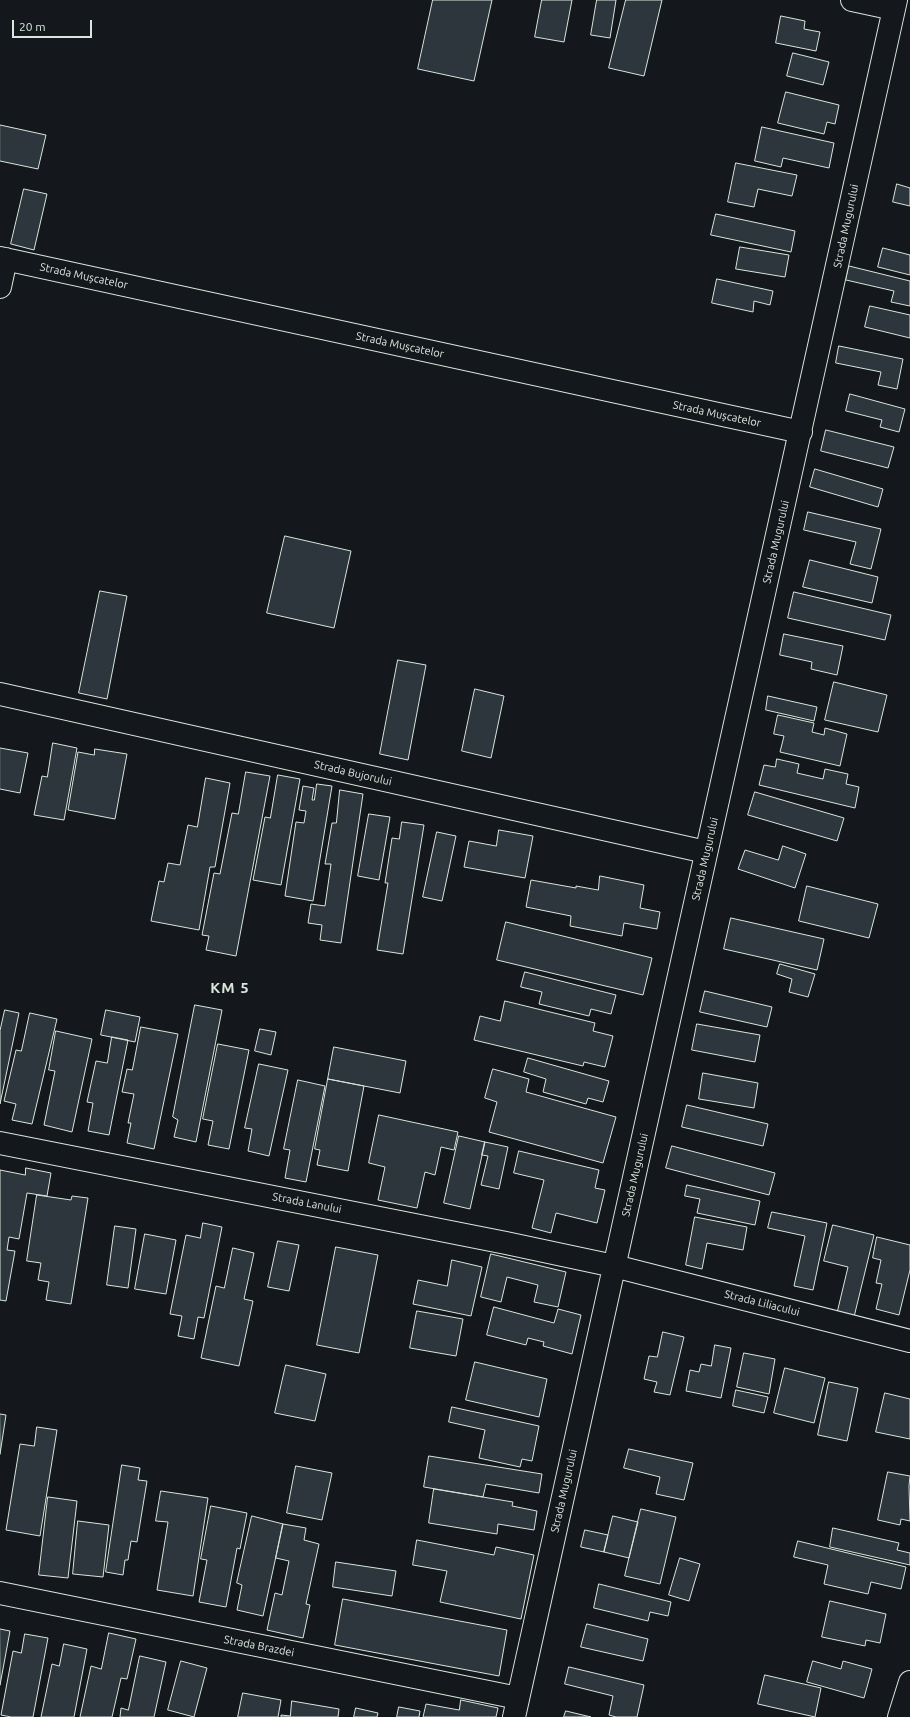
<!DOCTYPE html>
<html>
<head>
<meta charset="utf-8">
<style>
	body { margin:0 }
	#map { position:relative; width:910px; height:1717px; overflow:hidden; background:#14181c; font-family:Ubuntu,sans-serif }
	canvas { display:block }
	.scale { position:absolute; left:12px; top:20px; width:80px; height:18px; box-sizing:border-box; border:2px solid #d8e6dc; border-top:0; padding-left:5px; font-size:12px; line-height:14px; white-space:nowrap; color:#d8e6dc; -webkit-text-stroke:3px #14181c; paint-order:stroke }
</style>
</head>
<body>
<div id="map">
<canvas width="910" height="1717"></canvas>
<div class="scale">20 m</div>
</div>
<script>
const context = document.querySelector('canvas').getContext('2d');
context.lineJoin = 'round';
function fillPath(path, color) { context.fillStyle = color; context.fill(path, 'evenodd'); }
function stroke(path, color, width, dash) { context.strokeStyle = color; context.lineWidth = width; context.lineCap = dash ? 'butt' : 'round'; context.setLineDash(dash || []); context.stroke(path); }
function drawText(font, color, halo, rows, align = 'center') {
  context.font = font + ' Ubuntu,sans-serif'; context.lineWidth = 3; context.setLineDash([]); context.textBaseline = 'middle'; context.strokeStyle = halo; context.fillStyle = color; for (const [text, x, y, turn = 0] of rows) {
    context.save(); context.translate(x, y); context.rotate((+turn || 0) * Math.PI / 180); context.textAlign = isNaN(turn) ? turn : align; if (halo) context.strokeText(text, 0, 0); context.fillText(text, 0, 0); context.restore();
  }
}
const building = new Path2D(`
	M433,0H492L474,81L418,69Z
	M542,0H572L564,42L535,37Z
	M597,0H616L610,38L591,35Z
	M626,0H662L644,76L609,68Z
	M781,16L805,21L804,29L820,32L816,51L776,43Z
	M793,53L829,62L823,85L787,76Z
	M786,92L839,105L835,124L827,122L824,134L778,123Z
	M0,125L46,135L38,169L0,161Z
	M762,127L834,143L829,168L783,158L781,167L755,161Z
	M736,163L797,175L792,196L758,189L754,207L728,202Z
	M897,184L910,188V206L893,202Z
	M24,189L47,194L34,250L11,244Z
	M716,214L795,231L791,252L711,235Z
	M740,247L789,255L785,277L736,269Z
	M883,248L910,255V275L878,267Z
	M849,266L910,281V306L891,302L894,291L846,280Z
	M717,279L773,291L770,305L754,301L753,312L712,303Z
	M870,306L910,315V338L865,327Z
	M839,346L903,359L897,389L878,385L881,372L836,363Z
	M850,394L905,409L899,432L880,427L882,420L846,411Z
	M826,430L894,447L888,468L821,451Z
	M815,469L883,489L878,507L810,487Z
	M808,512L881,529L871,569L850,564L856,542L804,530Z
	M285,536L351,551L334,628L267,613Z
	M810,560L878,577L872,603L803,587Z
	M100,591L127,596L107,699L79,693Z
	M794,592L891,615L885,640L788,618Z
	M784,634L843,646L837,675L811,669L812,662L780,655Z
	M398,660L426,665L408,760L380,754Z
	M834,682L887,695L878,732L825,720Z
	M475,689L504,696L491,758L462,751Z
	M768,696L817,707L814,721L766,710Z
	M778,715L814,723L812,732L824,735L825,728L847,734L840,766L780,752L784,736L774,734Z
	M53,743L77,748L64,820L34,815L42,776L47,777Z
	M0,748L28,753L20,793L0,789Z
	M95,749L127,754L115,819L68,810L78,752L94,755Z
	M777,759L799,764L797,773L823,779L825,769L848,774L846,784L859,787L855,808L759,785L764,765L775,767Z
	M246,772L270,776L236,956L206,950L209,936L202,935L214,873L220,874L232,813L238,814Z
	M278,775L300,779L281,885L253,880L265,817L270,818Z
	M206,778L230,783L215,867H210L199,930L151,921L159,881L164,882L168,863L180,865L188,825L197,827Z
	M317,784L332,786L313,901L285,896L296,822L304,823L306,811L299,810L303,786L314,788L312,800H314Z
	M340,790L363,794L341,943L320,940L322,925L308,923L311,904L325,906L331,864H325L332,823H336Z
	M755,792L844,818L837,841L748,815Z
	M369,814L390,817L379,880L358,876Z
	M402,822L424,825L403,954L377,950L388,883H385L392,838L399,839Z
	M499,830L533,836L525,878L464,867L469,841L496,846Z
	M437,832L456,836L442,901L423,897Z
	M783,846L806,854L795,888L738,869L745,850L778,860Z
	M600,876L644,885L640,908L660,912L657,929L624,923L622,936L570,926L571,916L526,907L531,880L576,888V886L598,890Z
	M807,886L878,904L869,938L799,921Z
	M731,918L824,939L817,970L724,949Z
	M506,922L652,958L643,995L497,960Z
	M780,964L815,974L808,997L789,992L792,979L777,974Z
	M525,972L616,995L611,1014L591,1009L589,1016L539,1004L542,992L521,987Z
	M705,991L772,1007L767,1027L700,1012Z
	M505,1001L595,1023L593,1031L613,1036L605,1067L584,1062L583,1066L474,1040L480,1016L500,1021Z
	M195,1005L222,1010L196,1142L174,1137L178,1120L173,1117Z
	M5,1010L19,1013L0,1104V1031Z
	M106,1010L140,1017L135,1042L101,1035Z
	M30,1013L57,1019L32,1124L12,1120L16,1104L4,1101L16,1050L21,1051Z
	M697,1024L760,1035L755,1062L692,1050Z
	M141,1027L178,1034L154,1149L127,1143L131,1123H128L134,1094L122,1092L127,1069L132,1070Z
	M260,1029L276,1032L271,1055L255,1051Z
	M56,1031L92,1039L72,1132L44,1125L55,1071L49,1070Z
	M112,1037L128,1040L109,1135L88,1131L93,1103L87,1102L96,1061L107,1063Z
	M218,1044L249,1050L229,1149L208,1145L213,1121L203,1119Z
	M334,1047L406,1061L400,1093L328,1079Z
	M528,1058L609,1081L603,1102L588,1098L586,1104L543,1092L546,1079L524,1072Z
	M259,1064L288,1070L269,1156L248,1151L252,1129L245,1128Z
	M493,1069L529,1079L526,1092L616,1117L603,1163L489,1132L497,1102L485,1098Z
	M703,1073L758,1083L754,1108L699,1099Z
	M328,1079L364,1086L348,1171L317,1165L320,1150L315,1149Z
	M298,1080L325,1086L306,1182L285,1178L290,1150L284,1149Z
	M687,1105L768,1124L763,1146L682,1127Z
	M379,1115L458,1132L454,1150L441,1147L435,1175L425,1172L417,1208L378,1200L385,1167L369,1163Z
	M459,1136L485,1142L470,1209L444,1203Z
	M485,1142L508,1147L499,1189L481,1185L488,1156L482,1155Z
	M672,1146L775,1173L769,1195L666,1168Z
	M519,1151L599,1170L595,1188L605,1190L597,1223L556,1213L551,1233L532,1228L544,1180L514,1173Z
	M26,1168L51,1173L47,1196L27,1193L19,1239L9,1237L7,1250L15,1251L6,1301L0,1300V1170L25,1175Z
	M687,1185L760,1201L755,1225L697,1213L700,1199L685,1196Z
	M37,1195L71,1200L72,1196L88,1198L71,1304L46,1300L49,1282L38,1280L41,1263L27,1261Z
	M772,1212L827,1223L813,1290L794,1286L805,1236L768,1228Z
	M695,1217L747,1227L743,1250L707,1243L702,1269L686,1265Z
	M203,1223L222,1227L204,1318L198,1317L194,1339L178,1336L182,1316L170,1314L186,1235L200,1238Z
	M833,1225L874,1235L854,1317L837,1313L848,1267L824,1261Z
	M115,1226L136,1229L128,1288L107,1285Z
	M145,1234L176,1240L166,1294L135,1289Z
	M877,1237L910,1245V1270L899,1315L876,1309L882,1284L876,1283L881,1260L873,1258Z
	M278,1241L299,1245L289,1291L268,1287Z
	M336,1247L378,1255L359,1353L317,1345Z
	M233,1248L254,1253L244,1299L253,1301L239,1366L201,1358L216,1286L224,1288Z
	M491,1254L566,1272L558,1307L534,1302L538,1285L507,1277L501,1302L481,1297Z
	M452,1260L482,1267L471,1316L413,1304L418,1280L447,1286Z
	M494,1307L554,1323L558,1309L581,1315L572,1354L543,1346L544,1342L528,1338L526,1345L487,1335Z
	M417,1311L463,1319L456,1356L410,1348Z
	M663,1332L684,1337L670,1395L654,1392L657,1382L644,1379L649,1356L657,1357Z
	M715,1345L731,1348L721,1398L686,1391L690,1370L699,1372L701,1364L711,1366Z
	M744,1353L775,1359L769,1394L737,1387Z
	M475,1362L547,1379L539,1417L466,1400Z
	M286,1365L326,1374L315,1421L275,1413Z
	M785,1368L825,1378L814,1423L774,1413Z
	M829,1382L858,1388L847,1441L818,1435Z
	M736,1390L768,1397L764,1413L733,1406Z
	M885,1393L910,1399V1439L876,1432Z
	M452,1407L539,1426L532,1461L522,1459L520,1467L479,1458L485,1430L449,1422Z
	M0,1414L6,1415L0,1454Z
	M37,1427L57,1430L40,1536L6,1530L20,1444L34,1446Z
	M629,1449L693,1463L684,1500L656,1494L660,1477L624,1468Z
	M429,1456L542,1474L539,1493L486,1484L483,1497L424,1487Z
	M122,1465L140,1468L138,1480L147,1481L137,1542L131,1541L128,1560H125L123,1575L106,1572Z
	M296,1466L332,1473L322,1520L287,1513Z
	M888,1472L910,1476L909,1486L910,1521L901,1519L900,1525L878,1520Z
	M434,1489L513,1502L512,1506L537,1511L534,1530L498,1524L497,1534L429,1523Z
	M161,1491L208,1498L193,1596L157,1590L168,1522L156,1521Z
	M48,1497L77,1501L68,1578L39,1575Z
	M211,1506L247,1513L240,1549L237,1548L226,1607L199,1602L207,1560L201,1559Z
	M641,1509L676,1517L660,1584L625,1576Z
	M252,1516L283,1524L263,1616L237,1610L242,1585L237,1583Z
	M613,1516L638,1522L629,1558L604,1552Z
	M78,1521L109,1525L103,1577L73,1574Z
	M283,1524L306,1528L304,1540L319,1544L306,1604L310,1605L303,1638L267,1630L275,1593L282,1595L289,1561L276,1558Z
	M833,1528L899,1543L897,1550L910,1553V1565L830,1547Z
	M585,1530L608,1535L604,1552L581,1547Z
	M417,1540L494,1555L496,1547L534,1555L521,1619L440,1602L447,1571L413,1565Z
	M798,1541L906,1567L901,1589L871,1582L868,1594L824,1584L828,1565L794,1557Z
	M680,1558L700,1564L689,1601L669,1595Z
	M336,1562L396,1571L392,1596L333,1587Z
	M599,1584L671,1602L668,1616L650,1612L648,1621L594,1608Z
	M343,1599L507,1630L499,1676L335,1645Z
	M830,1601L886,1614L880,1643L866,1640L865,1646L822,1637Z
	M587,1624L648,1639L643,1661L581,1647Z
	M0,1629L10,1631L0,1685Z
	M109,1633L136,1639L127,1679L121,1678L112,1717H80L91,1666L101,1669Z
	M25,1634L48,1638L33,1717H11L1,1715L13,1651L21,1653Z
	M64,1644L87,1649L74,1717H41L52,1664L59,1666Z
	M140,1656L166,1662L154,1717H120L121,1708L128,1710Z
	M181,1661L207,1668L194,1717L168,1710Z
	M813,1661L841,1669L843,1661L872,1669L864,1698L807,1682Z
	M569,1667L644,1685L637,1717H616L609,1715L613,1696L565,1684Z
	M765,1675L821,1688L815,1717L758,1704Z
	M243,1693L281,1700L278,1717H238Z
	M461,1700L498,1708L496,1717H423L426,1704L459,1710Z
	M292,1701L339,1709L338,1717H281V1715L290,1716Z
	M399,1707L420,1711L419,1717H397Z
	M356,1708L378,1713L377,1717H354Z
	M566,1711L591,1717H564Z`);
const street = new Path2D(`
	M852,0L894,9
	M0,258L801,432
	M0,287L6,259
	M0,694L706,852
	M0,1143L506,1243L614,1266L910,1341
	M0,1593L518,1698
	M514,1717L896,0
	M899,1717L910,1682`);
const streetNames = [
	["Strada Mugurului",846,226,-78],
	["Strada Mușcatelor",84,276,12],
	["Strada Mușcatelor",400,345,12],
	["Strada Mușcatelor",717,414,12],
	["Strada Mugurului",776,542,-77],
	["Strada Bujorului",353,773,13],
	["Strada Mugurului",705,859,-77],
	["Strada Mugurului",635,1175,-77],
	["Strada Lanului",307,1203,11],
	["Strada Liliacului",762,1303,14],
	["Strada Mugurului",564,1491,-77],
	["Strada Brazdei",259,1646,11]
];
const districtNames = [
	["KM 5",230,988]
];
fillPath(building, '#2c363c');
stroke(building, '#d8e6dc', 1);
stroke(street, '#d8e6dc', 24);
stroke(street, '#14181c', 22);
drawText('11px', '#d8e6dc', '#14181c', streetNames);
context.letterSpacing = '1px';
drawText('bold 15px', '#d8e6dc', '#14181c', districtNames);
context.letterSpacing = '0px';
</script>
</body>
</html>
